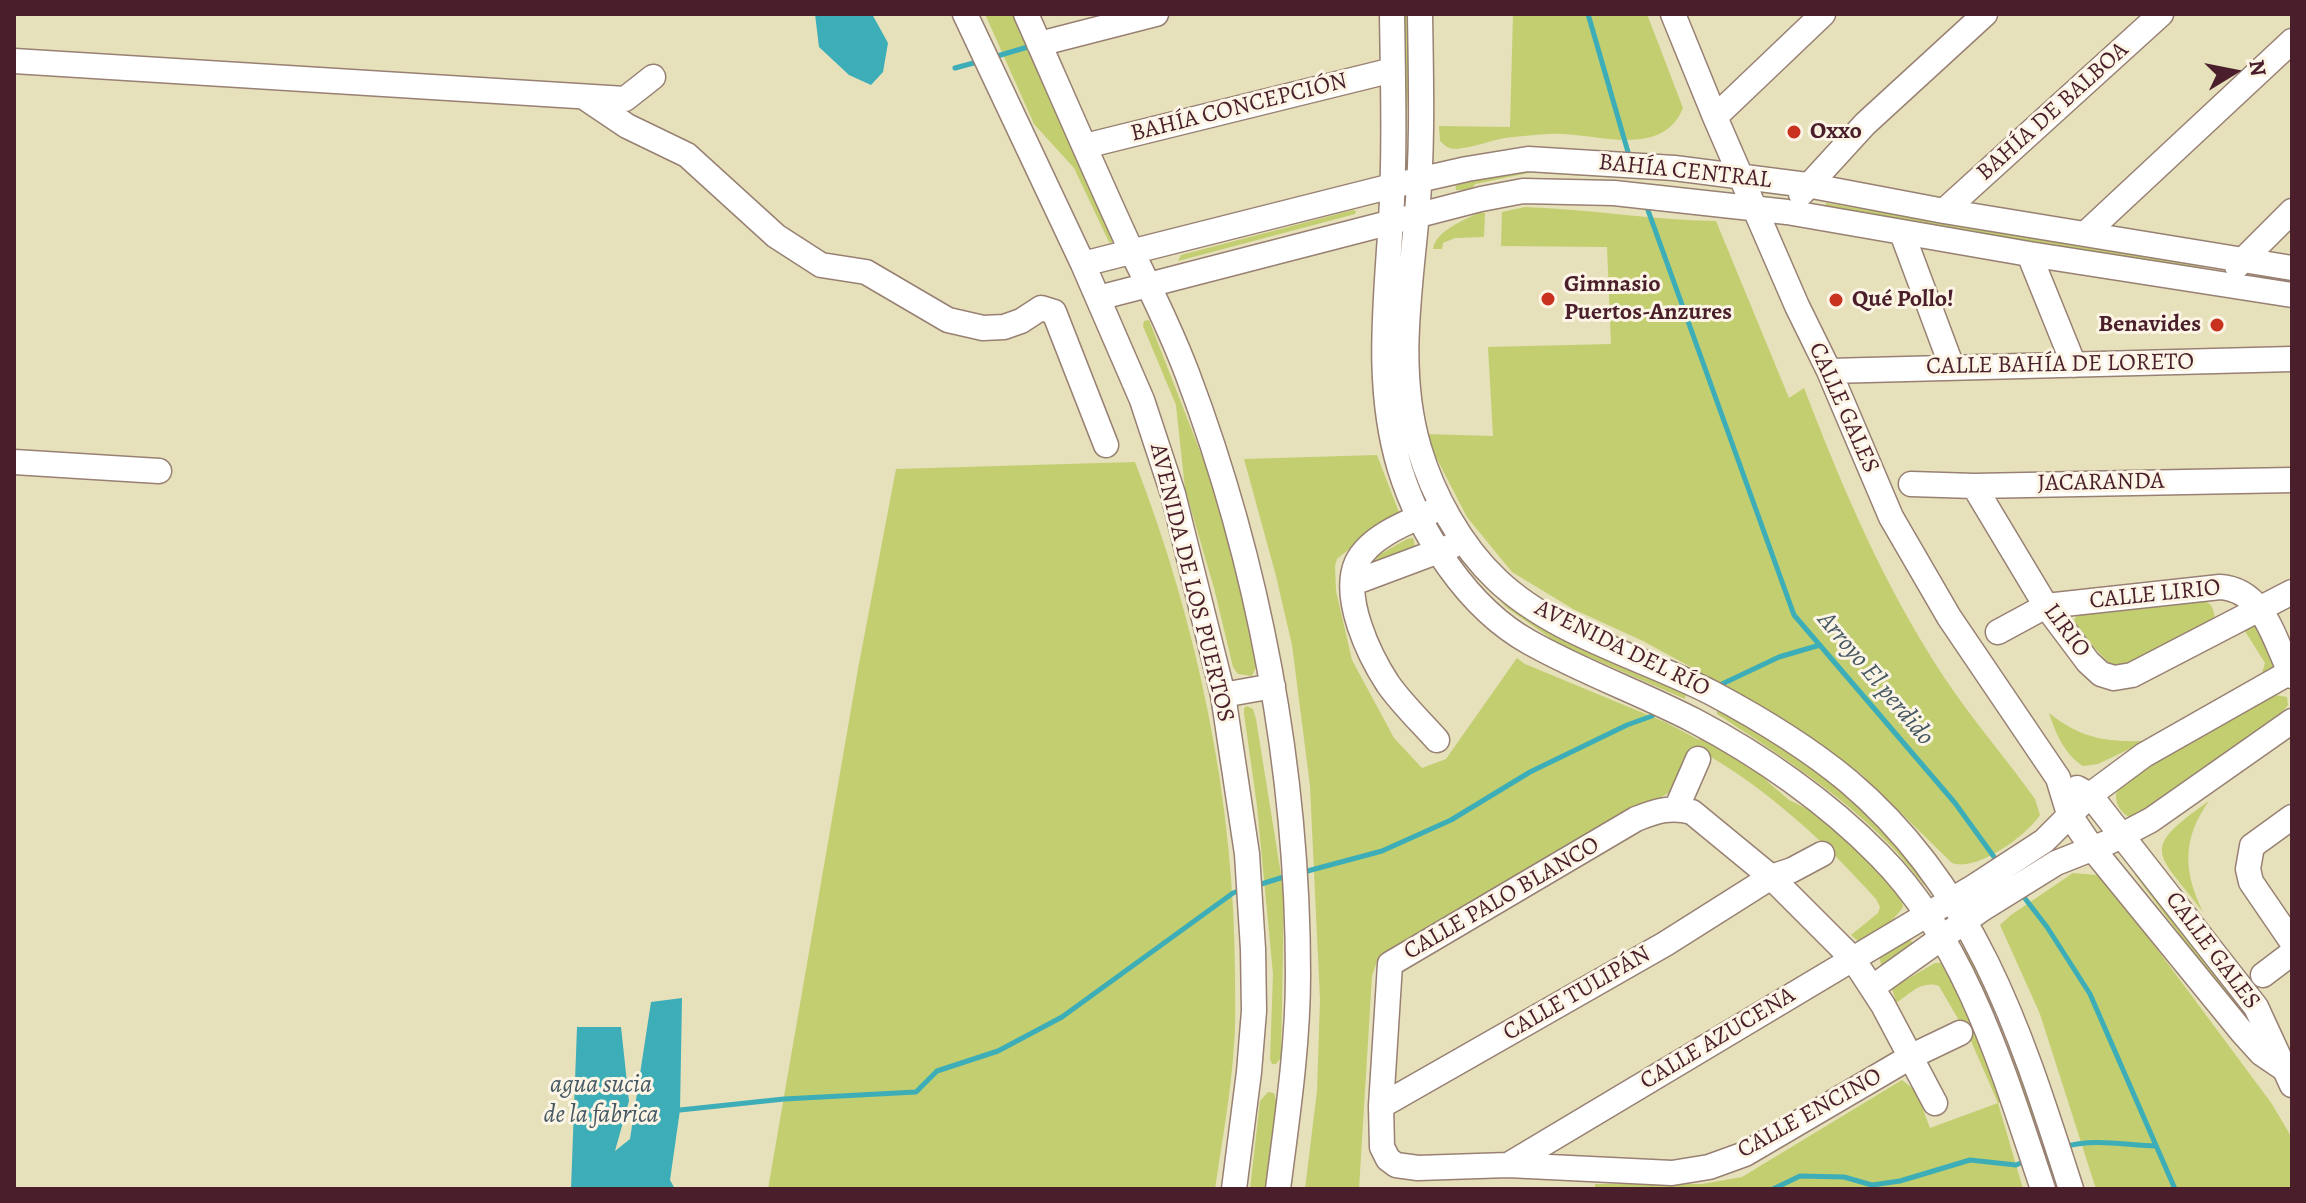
<!DOCTYPE html>
<html>
<head>
<meta charset="utf-8">
<style>
	body { margin:0 }
	#map { position:relative; width:2306px; height:1203px; overflow:hidden; background:#e6e0bb; font-family:Alegreya,serif }
	canvas { display:block }
	.frame { position:absolute; inset:0; border:16px solid #4a1f2b; pointer-events:none }
	.north { position:absolute; left:2194px; top:32px; width:80px; height:80px; -webkit-text-stroke:6px #fcf5e5; paint-order:stroke; rotate:80deg; font-size:22px; font-weight:700; line-height:32px; text-align:center; color:#4a1f2b }
	.north::after { content:''; display:block; margin:auto; width:28px; height:36px; background:#4a1f2b; clip-path:polygon(50% 0,100% 100%,50% 72%,0 100%) }
</style>
</head>
<body>
<div id="map">
<canvas width="2306" height="1203"></canvas>
<div class="frame"></div>
<div class="north">N</div>
</div>
<script>
const context = document.querySelector('canvas').getContext('2d');
context.lineJoin = 'round';
function fillPath(path, color) { context.fillStyle = color; context.fill(path, 'evenodd'); }
function stroke(path, color, width, dash) { context.strokeStyle = color; context.lineWidth = width; context.lineCap = dash ? 'butt' : 'round'; context.setLineDash(dash || []); context.stroke(path); }
function drawText(font, color, halo, rows, align = 'center') {
  context.font = font + ' Alegreya,serif'; context.lineWidth = 6; context.setLineDash([]); context.textBaseline = 'middle'; context.strokeStyle = halo; context.fillStyle = color; for (const [text, x, y, turn = 0] of rows) {
    context.save(); context.translate(x, y); context.rotate((+turn || 0) * Math.PI / 180); context.textAlign = isNaN(turn) ? turn : align; if (halo) context.strokeText(text, 0, 0); context.fillText(text, 0, 0); context.restore();
  }
}
const green = new Path2D(`
	M985,14H1014L1112,233V243L1109,242L1074,168L1034,124Z
	M1405,14H1412L1405,149Z
	M1513,14H1647L1683,108C1661,162 1590,130 1548,134C1534,135 1519,136 1505,138C1489,141 1472,148 1456,149C1449,149 1445,146 1440,141L1439,126L1510,127Z
	M1533,165L1593,172L1584,176L1533,172L1475,184L1471,190H1456L1455,179Z
	M1826,203L2203,267L2209,271L2202,273L1828,208L1825,206Z
	M1525,207C1589,209 1652,220 1716,221L1789,398L1804,388C1845,495 1891,602 1957,696C1982,731 2010,764 2035,799L2040,815C2026,836 1977,872 1952,863L1858,771L1722,684L1643,641L1573,609L1512,572L1467,517L1424,434L1493,436L1488,347L1611,344L1607,247L1501,246L1502,212Z
	M1353,210L1356,211L1355,214L1178,261L1181,255Z
	M1480,212L1485,213L1484,237L1455,238L1443,243L1442,249H1433C1436,230 1465,220 1480,212Z
	M1149,320L1212,482L1248,618L1257,665L1252,676L1238,674L1233,667L1214,588L1185,489L1176,405L1143,326L1144,321Z
	M1377,455L1400,515L1393,525L1354,545L1337,559L1335,566L1336,591L1352,660L1394,738L1422,768L1446,759L1517,658L1525,664L1665,722L1699,740L1703,732L1742,754L1769,783L1789,800L1828,819L1901,895L1903,907C1894,920 1875,939 1859,942L1851,935L1878,913L1880,907L1876,899C1823,840 1765,786 1695,748L1672,791L1377,961L1372,976L1359,1189H1305L1317,1091L1320,1000L1310,786L1292,645L1276,576L1244,459Z
	M1135,462C1198,625 1235,802 1235,978C1235,1000 1236,1022 1234,1045C1231,1093 1222,1141 1215,1189H768L858,669L896,469Z
	M1413,538L1415,546L1375,564L1377,556L1407,539Z
	M1463,559L1686,692L1685,699L1559,644L1507,608L1467,566Z
	M2200,599C2211,603 2213,606 2215,618L2207,625L2124,668L2111,665L2076,629L2074,620L2080,610Z
	M2255,624L2275,657L2274,666L2261,676L2265,663L2243,628Z
	M2275,695L2287,697L2288,705L2280,715L2137,820C2117,815 2108,794 2125,779Z
	M1247,706L1253,709L1256,719L1284,893L1281,1058L1276,1064H1272L1270,1059L1273,974L1257,806L1244,714V708Z
	M1721,708L1757,727L1862,805L1930,885H1924C1912,871 1901,856 1888,843C1838,792 1777,753 1717,714V710Z
	M2049,713C2082,739 2106,742 2146,741L2098,764L2083,766C2065,755 2055,732 2049,713Z
	M2209,801C2182,839 2183,871 2203,912C2157,851 2138,851 2209,801Z
	M2138,871L2268,1042L2241,1016L2135,875Z
	M2073,873L2097,875L2108,883L2272,1104L2292,1138V1189H2096L2040,1014L2000,925L2011,915Z
	M1906,934L1915,946L1886,966L1881,965L1879,953Z
	M1967,947L2004,1014L2040,1124L2033,1123L2004,1031L1965,952L1963,948Z
	M1935,963H1943L1948,967L2007,1101L1998,1103L2023,1189H1595V1184H1702L1742,1177L1902,1080L1916,1091L1930,1128L1998,1103L1971,1041L1939,986C1921,980 1910,994 1896,1003L1892,988Z
	M1268,1092L1274,1093L1277,1104L1266,1189H1250L1260,1101Z`);
const water = new Path2D(`
	M815,14H872L888,43L883,72L871,85L849,75L819,47Z
	M682,998L680,1110L670,1180L675,1189H571L577,1027H621L629,1101L615,1151L630,1139L651,1002Z`);
const stream = new Path2D(`
	M1588,14L1630,159
	M994,57L1031,46
	M955,68L981,61
	M1645,202L1794,615L1955,803L1997,861
	M1722,684L1779,657L1820,645
	M1300,873L1382,851L1451,820L1530,772L1627,725L1652,716
	M1258,885L1287,876
	M2020,892L2047,927L2090,994L2175,1189
	M680,1110L784,1099L916,1092L937,1071L998,1051L1062,1017L1233,893L1241,890
	M2063,1147C2095,1138 2123,1145 2156,1146
	M1773,1189L1800,1176L1844,1177L1872,1185L1900,1181L1970,1160L2016,1165L2028,1160`);
const minor = new Path2D(`
	M965,14L1083,264L1142,400L1173,494L1223,695L1247,854L1253,949L1254,1011L1249,1072L1234,1189
	M1026,14C1061,93 1095,172 1131,250C1151,290 1171,331 1187,373C1259,563 1298,771 1298,975C1298,1046 1287,1119 1278,1189
	M1392,14C1393,83 1395,152 1391,220C1386,303 1375,387 1400,469C1420,534 1468,608 1529,642C1582,672 1641,693 1695,721C1760,755 1828,803 1879,855C1967,943 2004,1074 2043,1189
	M1420,14C1421,80 1423,147 1417,213C1410,291 1396,371 1419,448C1433,495 1460,545 1497,580C1555,635 1642,657 1712,693C1759,718 1807,747 1848,781C1977,890 2021,1034 2071,1189
	M1673,14L1715,117L1797,306L1829,371L1891,517L1949,617L2058,778L2069,814L2092,848L2242,1032L2261,1053L2283,1068
	M1039,44L1156,14
	M14,61L625,99L653,77
	M584,97L627,126L687,155L776,236L821,265L866,272L948,320L983,328L1004,327L1021,321L1041,308L1054,312L1106,445
	M1715,117L1823,14
	M1085,146L1393,70
	M1801,194L1865,124L1985,14
	M1944,211L2161,14
	M1902,233L1952,367
	M2085,234L2292,41
	M2029,254L2074,365
	M1083,264L1392,186L1467,169L1528,159L1674,168L1807,185L1944,211L2292,268
	M2237,266L2292,211
	M1098,298L1481,199L1523,191L1614,193L1787,212L2029,254L2292,295
	M1829,371L2292,359
	M14,462L159,471
	M1911,484L1974,486L2292,480
	M1974,486L2046,606L2088,662L2101,674L2114,678L2132,675L2292,592
	M1433,511C1408,522 1370,536 1357,562C1341,597 1369,655 1388,684C1402,704 1421,722 1437,740
	M1353,583L1452,546
	M1998,632L2046,606L2220,587C2265,590 2274,641 2292,676
	M1223,695L1273,686
	M2077,788L2090,795L2256,1007L2292,1085
	M1677,807L1698,759
	M2292,817L2252,846L2248,869L2251,882L2292,942
	M2263,975L2292,953
	M1873,987L1982,909L2056,863L2109,842L2151,820L2292,721
	M1935,1103L1883,1005L1853,959L1771,877L1692,812C1671,806 1656,811 1636,819L1390,964L1381,1106L1382,1147L1388,1159L1396,1165L1418,1168L1508,1165L1672,1173L1709,1167L1745,1154L1912,1056L1960,1033
	M1381,1106L1665,944L1771,877L1792,870L1822,854
	M1508,1165L1975,886L2044,841L2090,795L2144,755L2292,671`);
const markers = [
	[1794,132,8,"#c8321e"],
	[1548,299,8,"#c8321e"],
	[1836,300,8,"#c8321e"],
	[2217,325,8,"#c8321e"]
];
const streetNames = [
	["BAHÍA CONCEPCIÓN",1239,108,-14],
	["BAHÍA DE BALBOA",2053,112,-42],
	["BAHÍA CENTRAL",1685,172,6],
	["CALLE BAHÍA DE LORETO",2060,365,-1],
	["CALLE GALES",1843,408,66],
	["JACARANDA",2101,483,-1],
	["AVENIDA DE LOS PUERTOS",1191,583,76],
	["CALLE LIRIO",2155,595,-6],
	["LIRIO",2066,631,53],
	["AVENIDA DEL RÍO",1622,649,26],
	["CALLE PALO BLANCO",1502,899,-30],
	["CALLE GALES",2212,951,53],
	["CALLE TULIPÁN",1577,994,-30],
	["CALLE AZUCENA",1718,1039,-31],
	["CALLE ENCINO",1810,1114,-29]
];
const poiNames = [
	["Oxxo",1810,132],
	["Gimnasio",1564,285],
	["Puertos-Anzures",1564,313],
	["Qué Pollo!",1852,300],
	["Benavides",2201,325,"right"]
];
const waterNames = [
	["Arroyo El perdido",1875,679,50],
	["agua sucia",601,1086],
	["de la fabrica",601,1116]
];
fillPath(green, '#c2ce70');
fillPath(water, '#3daeb8');
stroke(stream, '#3daeb8', 5);
stroke(minor, '#988073', 27);
stroke(minor, '#fff', 24);
for (const [x, y, r, color] of markers) { const dot = new Path2D(); dot.arc(x, y, r, 0, 2 * Math.PI); context.fillStyle = color; context.fill(dot); stroke(dot, '#fcf5e5', 3); }
drawText('24px', '#4a1f2b', '#fcf5e5', streetNames);
drawText('bold 24px', '#4a1f2b', '#fcf5e5', poiNames, 'left');
drawText('italic 26px', '#455863', '#fcf5e5', waterNames);
</script>
</body>
</html>
